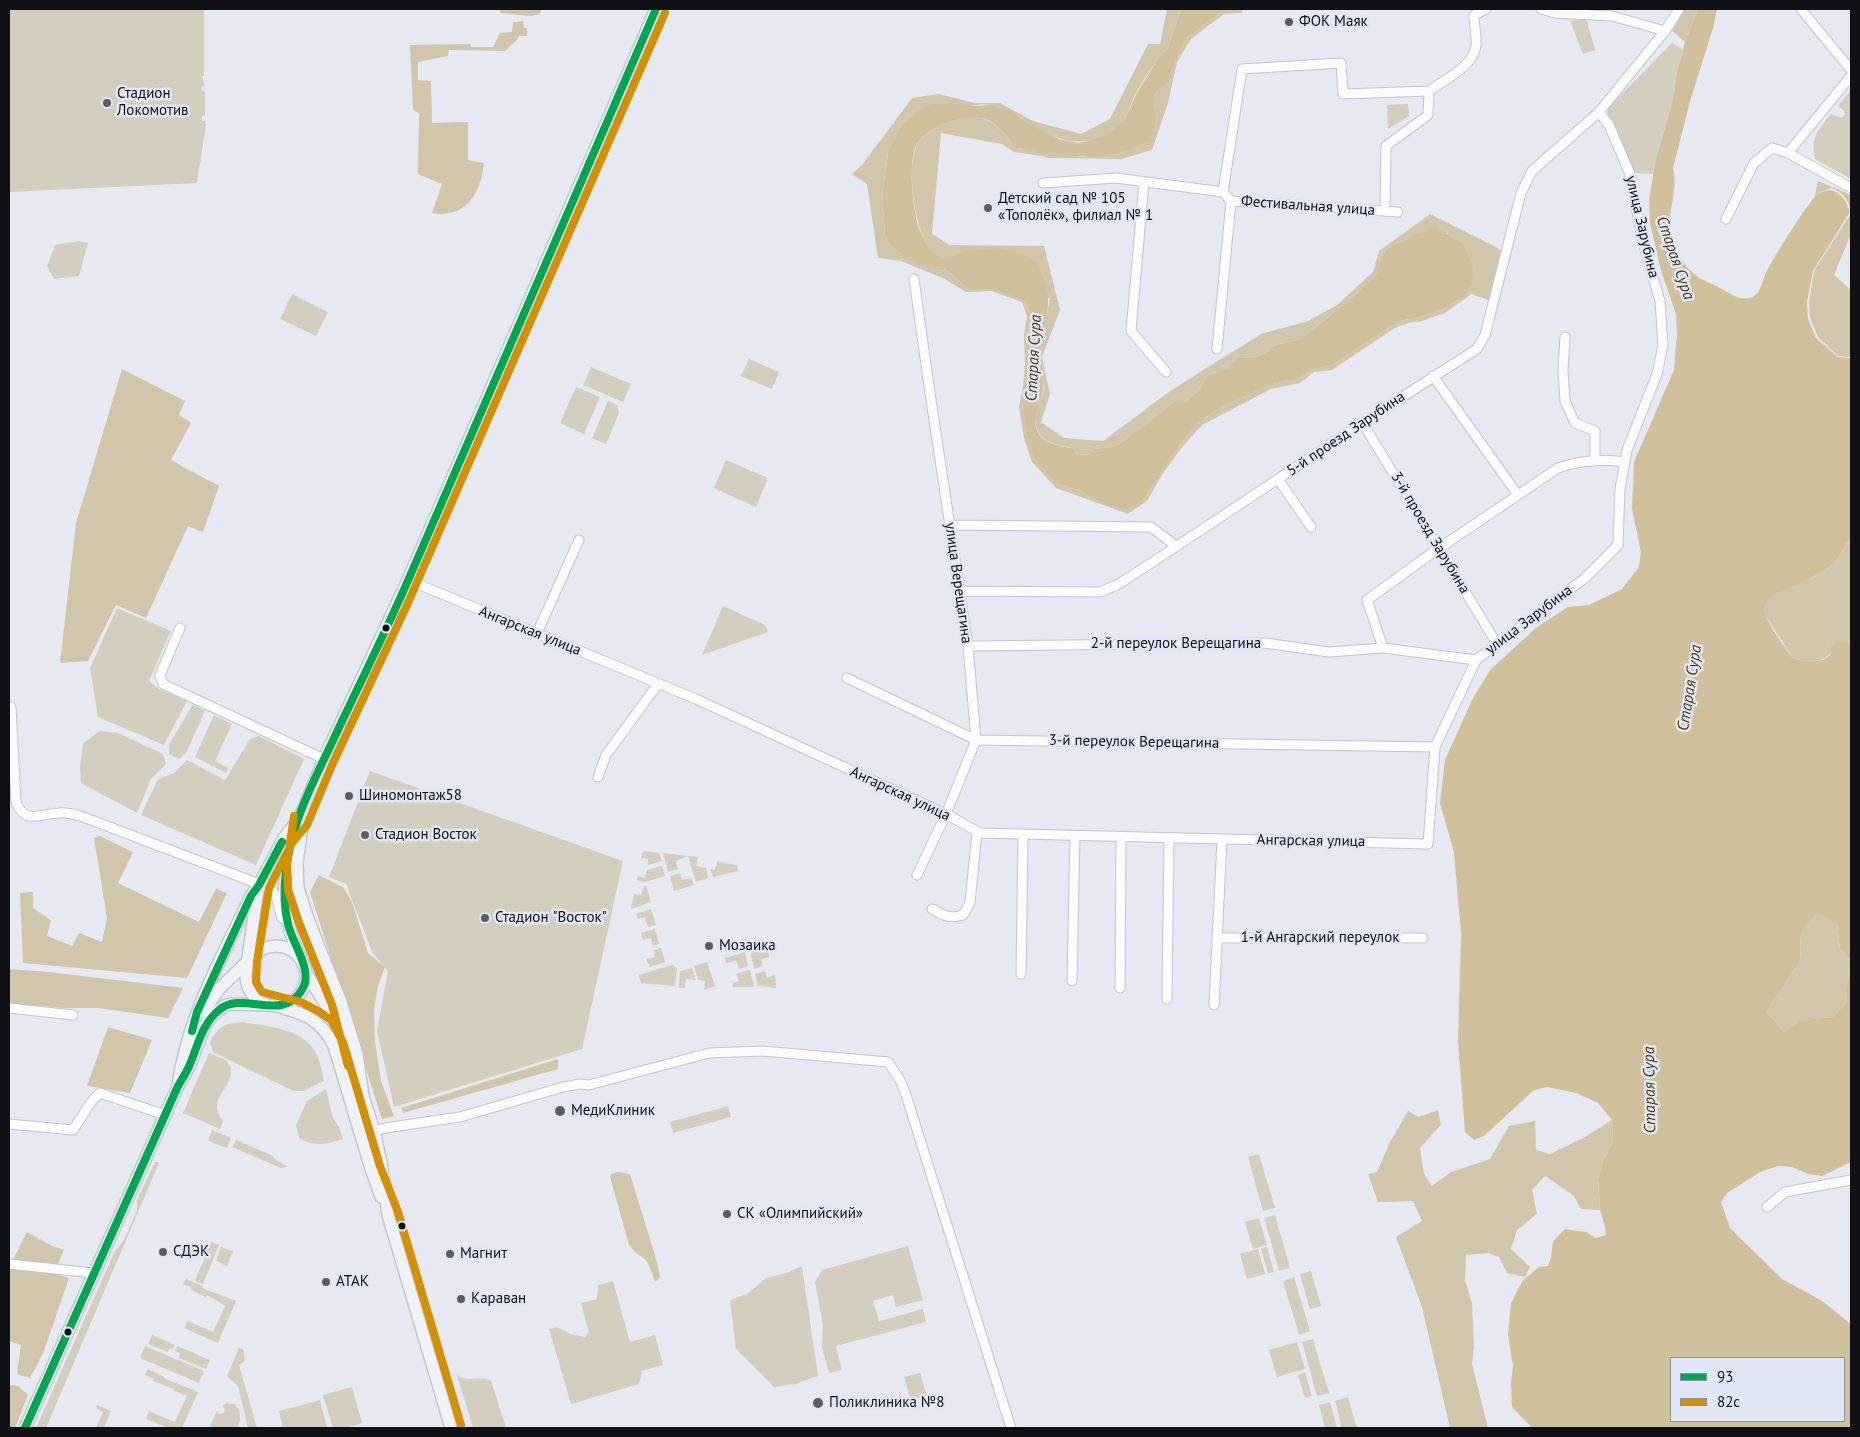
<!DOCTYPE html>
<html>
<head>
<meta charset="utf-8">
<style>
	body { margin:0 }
	#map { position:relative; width:1860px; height:1437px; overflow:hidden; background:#e6e9f1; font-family:"PT Sans",sans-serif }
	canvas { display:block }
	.frame { position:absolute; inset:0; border:10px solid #0f1116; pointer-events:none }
	.legend { position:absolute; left:1670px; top:1357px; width:175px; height:65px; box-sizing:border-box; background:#e1e7f6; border:1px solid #8d919c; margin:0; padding:6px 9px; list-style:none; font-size:15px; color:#0f1116 }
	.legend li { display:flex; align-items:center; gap:10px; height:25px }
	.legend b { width:25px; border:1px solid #8d919c }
</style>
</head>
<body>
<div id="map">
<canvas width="1860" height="1437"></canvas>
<div class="frame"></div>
<ul class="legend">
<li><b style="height:6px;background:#00a651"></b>93</li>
<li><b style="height:6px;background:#d49003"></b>82с</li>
</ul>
</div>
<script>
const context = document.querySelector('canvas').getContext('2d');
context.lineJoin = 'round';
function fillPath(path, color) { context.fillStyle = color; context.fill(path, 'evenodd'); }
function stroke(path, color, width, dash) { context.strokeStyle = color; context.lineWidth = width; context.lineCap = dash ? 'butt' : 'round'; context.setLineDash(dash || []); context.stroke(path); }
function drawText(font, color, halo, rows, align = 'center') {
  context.font = font + ' "PT Sans",sans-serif'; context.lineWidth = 5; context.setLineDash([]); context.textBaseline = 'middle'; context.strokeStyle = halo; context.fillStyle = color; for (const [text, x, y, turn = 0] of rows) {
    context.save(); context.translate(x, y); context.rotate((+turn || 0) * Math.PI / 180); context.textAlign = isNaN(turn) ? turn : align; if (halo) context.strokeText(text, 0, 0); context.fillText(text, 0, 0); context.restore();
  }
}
const green = new Path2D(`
	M9,9H204V76H202L205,86L202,87V91H205V115L202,116V121H205L206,125L197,183L9,192Z
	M1586,19L1595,50L1583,54L1570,21Z
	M1672,43L1683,49L1677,72L1673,99L1655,163L1653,174L1636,173C1627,156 1606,127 1608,108Z
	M1851,90V179L1815,159C1811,135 1817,132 1831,114L1842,118L1845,114L1844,111L1838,106Z
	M1408,104L1409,116L1388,129L1387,105Z
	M79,241L88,243L79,276L54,279L47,266L55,245Z
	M292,294L328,312L316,336L280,319Z
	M749,359L779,372L772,389L741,376Z
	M591,367L631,384L623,402L583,385Z
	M576,387L600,397L584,434L560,423Z
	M608,401L617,405L619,413L606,444L592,438Z
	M726,460L768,478L756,507L714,488Z
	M723,606L765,625L768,632L702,655Z
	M117,608L171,631L149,681L159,689L187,701L164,745L98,717L90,668Z
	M193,704L205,711L186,753L179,759L169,754V745Z
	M214,715L232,724L215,761L228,768L226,773L195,757Z
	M100,731L118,733L163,754L166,764L151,779L137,813L81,783L80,767L83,743Z
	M259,736L304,759L256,865L141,815L158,779L174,773L187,760L225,780L250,739Z
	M370,771L623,861L582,1049L394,1107L377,1031L388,971L372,952L346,884L329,877Z
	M643,851L659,853L662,861L648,865V859L641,858Z
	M663,853L698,857L696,866L706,868L708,878L696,882L688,856L676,861L678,869L668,872Z
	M717,862L737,865L738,871L713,877L710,869L715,870Z
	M662,866L665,876L645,882L637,880L638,876L645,878L647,870Z
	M680,873L682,880L691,878L694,885L674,891L670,876Z
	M644,885L646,886L651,902L631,909L634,894L641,895Z
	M651,909L656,925L648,927L645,917L638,919L636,914Z
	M655,929L659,944L653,946L651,938L643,940L641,933Z
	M767,946L769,957L761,960L763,966L754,969L750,951Z
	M661,948L665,962L650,967L646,959L655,957L654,950Z
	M745,952L748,966L739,969L736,961L726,963L725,958Z
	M707,962L715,986L704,990L705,981L698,980L694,966Z
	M672,965L677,968L675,986L641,983L639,975Z
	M692,968L696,980L686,979L685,988H679L680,971Z
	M750,970L754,987H733V983L739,981L736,974Z
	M765,971L767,978L775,975L776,988L758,986L755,974Z
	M242,1022C266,1026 301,1028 315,1051C320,1060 322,1071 324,1081L303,1091H293L213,1052L210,1043C217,1026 225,1024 242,1022Z
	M209,1053L226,1060L231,1067C234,1089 205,1098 223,1121L220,1129L183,1113Z
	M326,1089L333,1118L339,1127L343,1139C327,1144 314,1147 299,1138L296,1125L307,1101Z
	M728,1106L731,1117L673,1133L670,1122Z
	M212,1130L231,1138L227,1148L208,1141Z
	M236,1140L271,1155L276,1160L288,1167L281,1168L232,1147Z
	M1259,1154L1275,1208L1263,1211L1248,1157Z
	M155,1162H158L159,1163L46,1428H36L114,1253L125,1238L137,1210V1200Z
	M1275,1215L1290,1268L1279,1271L1264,1218Z
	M1259,1218L1267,1245L1253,1249L1245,1222Z
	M211,1242L219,1245L203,1284L195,1281Z
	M908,1246L923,1300L896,1307L893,1295L873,1301L879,1321L923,1309L926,1322L836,1346L842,1370L829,1373L822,1347L823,1325L815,1282L822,1270Z
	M221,1247L233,1251L227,1266L216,1261Z
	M1267,1247L1274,1272L1268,1273L1261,1249Z
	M1258,1249L1265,1274L1247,1279L1240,1254Z
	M802,1266L818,1376L795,1384L774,1387L736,1349L730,1300L747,1294L766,1278L787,1273Z
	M1311,1271L1321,1306L1310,1309L1300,1274Z
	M1294,1277L1310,1331L1299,1335L1283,1281Z
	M186,1279L203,1286L202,1288L236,1301L218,1343L184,1328L188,1321L213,1332L225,1306L207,1295L206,1297L191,1290L192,1288L183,1284Z
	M613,1281L630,1342L655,1335L663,1365L642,1371L639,1384L571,1404L549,1329L557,1327L570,1334L585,1337L589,1332L581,1303L597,1299L598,1285Z
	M152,1335L175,1345L174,1348L169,1349L168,1352L148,1344Z
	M1313,1339L1329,1393L1317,1396L1302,1342Z
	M1297,1342L1305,1369L1277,1377L1269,1350Z
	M145,1346L204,1371L199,1383L140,1358Z
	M177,1346L210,1360L206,1369L179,1358L180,1353L175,1351Z
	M239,1348L243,1349L245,1361L239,1365L257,1428H248L238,1386L227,1376Z
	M148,1369L164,1377V1378L198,1392L182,1428H168L146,1419L149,1411L175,1422L187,1396L173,1390L174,1389L153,1381L154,1379L145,1375Z
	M1305,1372L1312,1396L1305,1398L1298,1375Z
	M920,1373L927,1396L911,1401L904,1377Z
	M457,1375C468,1383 480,1375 491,1381L506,1428H473Z
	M352,1387L362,1423L345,1428H333L323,1395Z
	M1348,1397L1357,1428H1342L1335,1401Z
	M320,1400L327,1427L322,1428H283L279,1411Z
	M1330,1402L1337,1428H1325L1319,1405Z
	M226,1403L234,1404L239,1409L240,1420L237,1428H216L210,1426L217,1411L219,1414L224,1413L225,1409L222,1406Z
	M97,1405L111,1411L104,1428H96L103,1412L96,1408Z`);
const forest = new Path2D(`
	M500,9H541L540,14L531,16L500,13Z
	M1167,9H1181L1167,50L1161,54C1153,68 1143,79 1136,93C1131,102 1130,112 1123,121C1096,153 1058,143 1027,123C1008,111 995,100 971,106C963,108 954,115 947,119C928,131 908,143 888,154L882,196L885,235L927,266L944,268L967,288H992L1025,301L1031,316L1028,335L1027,388L1023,410L1059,484L1080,491L1102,504L1144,499L1180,445L1199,422L1225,405L1272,384L1298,379L1313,369L1331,366L1399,321L1421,317L1443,309L1463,297L1473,265L1463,244L1447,233L1412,236L1386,249L1375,276L1346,303L1300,339L1276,345L1266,352L1253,358L1238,357L1227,368L1206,376L1199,390L1185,402H1174L1122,442L1112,447L1094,449L1089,455L1077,454L1073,448C1047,445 1030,437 1037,407C1039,401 1043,395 1044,389C1044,380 1036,372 1036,364C1036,351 1041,338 1044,326C1047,317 1048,308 1050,299L969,251C960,253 945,261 936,255C915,241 906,170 916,147C925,126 969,110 989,121C1000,127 1009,139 1016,148L1083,157L1134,147L1147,142L1155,110L1153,99L1158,88L1170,81L1175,61L1188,37L1226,9H1243L1242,13L1224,14L1191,39L1177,62L1168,103L1152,150L1121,159L1047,158L1042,156L1014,152L1002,144L941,133L932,234L950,245L1044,246L1060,310L1042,357L1050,394L1041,422L1064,438L1103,441L1173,389L1261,334L1308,321L1337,305L1373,272L1379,251L1430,214L1496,247L1504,253L1491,301L1471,294L1445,313L1422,321L1408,323L1395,328L1332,370L1314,372L1300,383L1271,389L1202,425L1183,446L1163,473L1147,501L1128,514L1056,488L1032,462L1024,438L1019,407L1023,387L1025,363L1024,334L1027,316L1022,302L991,291L966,292L945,279L901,261L878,258L867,184L852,174L862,165L912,98L938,94L975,103H1000L1033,121L1081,134L1110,119L1148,44H1160Z
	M1685,9H1698L1685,42L1672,31Z
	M523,21L524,28H527V36H519L517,40L505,51L449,50L448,56L418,62V80L431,81L432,123L468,122V160L484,163C481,193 466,219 432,213L442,184L418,174L419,113L413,110L410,45L470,44L471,47H493L500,33L512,32L513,22Z
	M1818,181L1851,195V210C1847,198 1842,192 1831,188L1820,192L1814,200Z
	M1851,213V234L1834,275L1851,290V357L1838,356L1818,337L1810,318L1809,302L1814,271Z
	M122,369L185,401L179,415L191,423L171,460L219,486L203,532L188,526L146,618L116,605L88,661L60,663L76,523Z
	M1851,538V644L1839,643L1830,647L1832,651C1825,664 1805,662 1793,658L1765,615C1764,610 1762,605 1766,601C1774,591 1793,587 1804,582C1813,578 1823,571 1831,566C1841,558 1843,547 1851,538Z
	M100,836L133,852L118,883L199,922L216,889L227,893L187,978L23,963L20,893L33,892V908L51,920L47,936L72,946L79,933L102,942L107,918L94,838Z
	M319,875L344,888L352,902L368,953L385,967L378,986L374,1010L375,1041L381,1081L394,1116L382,1119L310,892Z
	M1816,911L1837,924L1840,949L1851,961V969L1845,990L1846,1002L1833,1017L1799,1020L1784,1032L1767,1012L1800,960L1801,932Z
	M9,969L49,972L183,988L168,1018L98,1008H63L9,1003Z
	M108,1027L152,1040L130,1093L87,1086Z
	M558,1059V1069L403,1113L401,1108Z
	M1438,1110L1441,1125L1420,1148L1424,1174L1432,1186L1451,1172L1490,1159L1509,1126L1535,1121L1536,1150L1550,1154L1587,1136L1612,1120L1613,1142L1603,1161L1598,1179L1600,1210L1581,1209L1574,1196L1545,1176L1532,1190L1537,1214L1517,1230L1511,1249L1530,1267L1525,1277L1507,1273L1499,1257L1488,1253L1466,1255L1465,1280L1472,1303L1474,1347L1472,1364L1488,1428H1450L1422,1307L1396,1237L1422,1221L1413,1201L1378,1202L1368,1174L1377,1172L1389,1144L1408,1111L1419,1117Z
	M618,1172L630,1174L657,1262L660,1277L658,1280L655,1281L647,1261L634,1251L629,1245L610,1177L611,1174Z
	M27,1232L52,1246L64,1250L54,1273L69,1278L44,1351L30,1378L17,1374L21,1345L9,1341V1268Z
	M12,1385L18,1386L28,1395L15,1428H9V1386Z`);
const water = new Path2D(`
	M1181,9H1226L1188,37L1175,61L1170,81C1144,97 1158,100 1155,123C1154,128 1153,134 1150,138C1147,144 1140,145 1134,147C1095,164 1056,154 1016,148C1009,139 1000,127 990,121C969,110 926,126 916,146C908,163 913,207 918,225C921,234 929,252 938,256C947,260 959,253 967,251C987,246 1021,248 1036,263C1040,268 1044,278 1046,284C1053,312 1041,328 1037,354C1037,357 1036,362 1036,365C1038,374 1045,381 1043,391C1042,397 1038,402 1037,409C1030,438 1047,445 1073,448L1077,454L1089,455L1094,449L1112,447L1122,442L1174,402H1185L1199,390L1206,376L1227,368L1238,357L1253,358L1266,352L1276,345L1300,339L1346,303L1375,276L1386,249L1412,236L1435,228L1446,233L1463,243L1473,265L1472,284L1463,297L1443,309L1421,317L1399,321L1331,366L1313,369L1298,379L1272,384L1225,405L1199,422L1180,445L1144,499L1125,510L1102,504L1080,491L1059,484L1035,461L1028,438L1023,410L1027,388L1028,335L1031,316L1025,301L992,289L967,288L944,268L927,266L908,258L892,246L885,235L882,196L888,154L901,127L918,111L931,104H956L970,106L992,105L1009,110L1027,123L1059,139L1078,143L1093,140L1111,132L1124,120L1130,109L1136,94L1161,54L1167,50Z
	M1698,9H1717L1713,28L1691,98L1673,168C1679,192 1665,214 1672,236C1679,261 1689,275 1714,285C1726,290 1739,303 1752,297C1762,293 1762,279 1767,271C1775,256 1808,200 1820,193C1836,184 1846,199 1850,212L1813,271L1807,302L1808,319L1816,338L1838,357L1851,358V538C1843,547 1841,558 1831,566C1823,571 1815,576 1808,580C1797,587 1764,593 1764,608C1763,618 1786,649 1793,658C1801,661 1822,664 1829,656C1832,653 1831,649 1830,645L1835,644L1836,641L1851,644V1162L1822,1176L1808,1174L1792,1167L1778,1166L1760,1172L1727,1193L1721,1202L1730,1228L1782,1279L1822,1301L1851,1324V1428H1532L1512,1407L1511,1383L1513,1366L1508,1335L1511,1303L1523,1280L1539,1267L1548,1266L1551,1257L1553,1241L1565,1229L1586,1232L1596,1238L1606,1235L1605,1226L1600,1210L1598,1179L1603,1161L1613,1142L1612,1120L1598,1103L1576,1093L1547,1087L1534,1090L1484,1136L1474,1140L1465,1132L1458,1042L1461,934L1454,852L1440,803L1445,760L1472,700L1490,670L1537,627L1568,607L1589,605L1622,589L1639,567L1641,552L1632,509L1634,462L1674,370L1677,334L1676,314L1661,271L1650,223L1649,200L1655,163L1673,99L1677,72L1685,42ZM1817,912L1837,924L1840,949L1851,961V969L1845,990L1846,1002L1833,1017L1799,1020L1784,1032L1767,1012L1800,960L1801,932ZM1671,1358H1844V1421H1671Z`);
const minor = new Path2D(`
	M1541,9L1555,13L1612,16L1665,31
	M1801,9L1851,70
	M1851,76L1788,153L1851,188
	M1144,182L1131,331L1166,372
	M1043,183L1116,178L1223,192L1231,201L1398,212
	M1223,192L1242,69L1341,63L1343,94L1429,91
	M1385,211L1386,146L1428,115L1429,91C1444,80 1473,67 1476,46C1477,36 1474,25 1474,15L1486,9
	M1726,219L1754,163L1772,148L1788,153
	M914,279L930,393L968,646L976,740L946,814L917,875
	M1565,337L1563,371L1565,401L1575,423L1595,431V460
	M1217,349L1231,201
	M1433,376L1518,495
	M1362,422L1497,644
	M1278,479L1311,527
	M950,525L1151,527L1176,546
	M408,580L696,699L946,814L980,833L1428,844L1435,747L1476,660L1585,578L1618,545L1620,489L1627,450L1657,374L1663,345L1660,301L1643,243L1630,174L1609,125L1599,112
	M959,591L1100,592L1119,584C1239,506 1357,425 1477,349L1485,335L1521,193L1532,171L1599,112L1665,31L1679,9
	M180,628L160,675L163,684L324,759
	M537,633L579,540
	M968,646L1265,643L1329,652L1383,648L1476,660
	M1383,648L1367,600L1432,553L1558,468C1580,460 1601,459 1625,462
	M847,678L976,740L1435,747
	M11,707L16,802C25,825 40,814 58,813C68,812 77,815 86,818L267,887C279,894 278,907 282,918
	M598,777L606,755L658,684
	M932,909C944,916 950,919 963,915L970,903L977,832
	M1217,938H1423
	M1021,974L1023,834
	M1072,981L1075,836
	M1120,988L1121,837
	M1167,999L1169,838
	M1214,1005L1222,839
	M9,1008L73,1015
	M9,1124L73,1130L91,1102L100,1093L165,1115
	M374,1131L385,1128L460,1117L563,1087L580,1084L589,1085L709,1053L763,1051L888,1062L900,1080L906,1095L1011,1428
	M1767,1207L1785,1192L1851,1180
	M9,1264L93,1273`);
const major = new Path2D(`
	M304,812L297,864L298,888L308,919L341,1002L357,1054L363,1096L374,1131L381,1162L388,1215L451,1428
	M295,834C293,847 288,860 286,873C281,902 288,930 300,957
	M246 976a30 30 0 1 1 60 0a30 30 0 1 1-60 0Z
	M247,964L258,889
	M308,976L339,1026L348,1051
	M277,1006C304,1014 321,1019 334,1046L371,1169L381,1197
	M203,1012L219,989L250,959
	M178,1086C187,1018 222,957 251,896L259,885L284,838L298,820L304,808L324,759L408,580L656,9
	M25,1428L178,1086L189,1067L205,1025L212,1016L224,1006L231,1004L266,1005`);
const bus1 = new Path2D(`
	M192,1031L197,1012L251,896L259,885L282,842
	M25,1428L178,1086C182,1079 187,1072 190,1064C198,1045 202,1024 219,1010C243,989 283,1025 303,988C313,970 292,943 288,924C280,891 287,851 298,819C308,790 323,762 336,734C361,681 387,629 410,576C493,387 574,198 656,9`);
const bus2 = new Path2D(`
	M294,816L287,863L288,890L299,923L332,1005L348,1066
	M461,1425L398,1212L380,1166L343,1042L331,1020L318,1011L301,1002L262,992L256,982L257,962L269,888L292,843L307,825L333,763L408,603L665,13`);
const markers = [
	[1289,22,5,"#5a5d63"],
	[107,103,5,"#5a5d63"],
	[988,208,5,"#5a5d63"],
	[386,628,4.5,"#0f1116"],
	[349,796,5,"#5a5d63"],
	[365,835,5,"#5a5d63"],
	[485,918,5,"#5a5d63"],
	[709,946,5,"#5a5d63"],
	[560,1111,6,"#5a5d63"],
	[727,1214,5,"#5a5d63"],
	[402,1226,4.5,"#0f1116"],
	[163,1252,5,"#5a5d63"],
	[450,1254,5,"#5a5d63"],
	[326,1282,5,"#5a5d63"],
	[461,1299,5,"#5a5d63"],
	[68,1332,4.5,"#0f1116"],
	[818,1403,6,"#5a5d63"]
];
const poiNames = [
	["ФОК Маяк",1299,22],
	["Стадион",117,94],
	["Локомотив",117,111],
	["Детский сад № 105",998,199],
	["«Тополёк», филиал № 1",998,216],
	["Шиномонтаж58",359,796],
	["Стадион Восток",375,835],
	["Стадион \"Восток\"",495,918],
	["Мозаика",719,946],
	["МедиКлиник",571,1111],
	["СК «Олимпийский»",737,1214],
	["СДЭК",173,1252],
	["Магнит",460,1254],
	["АТАК",336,1282],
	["Караван",471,1299],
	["Поликлиника №8",829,1403]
];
const streetNames = [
	["Фестивальная улица",1308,206,4],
	["улица Зарубина",1642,227,77],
	["5-й проезд Зарубина",1346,434,-34],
	["3-й проезд Зарубина",1430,533,59],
	["улица Верещагина",958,583,82],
	["улица Зарубина",1529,620,-37],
	["Ангарская улица",530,631,22],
	["2-й переулок Верещагина",1176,644],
	["3-й переулок Верещагина",1134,742,1],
	["Ангарская улица",900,794,25],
	["Ангарская улица",1311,841,1],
	["1-й Ангарский переулок",1320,938]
];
const waterNames = [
	["Старая Сура",1675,258,71],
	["Старая Сура",1034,358,-87],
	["Старая Сура",1690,688,-81],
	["Старая Сура",1650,1090,-91]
];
fillPath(green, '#d4cebf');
fillPath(forest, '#d1c6ac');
fillPath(water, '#d0c09c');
stroke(minor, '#c3c6cc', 11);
stroke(major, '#c6c7cc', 14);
stroke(minor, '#fbfcfd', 9);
stroke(major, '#eff2f6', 11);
stroke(bus1, '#00a651', 8);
stroke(bus2, '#d49003', 8);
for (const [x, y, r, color] of markers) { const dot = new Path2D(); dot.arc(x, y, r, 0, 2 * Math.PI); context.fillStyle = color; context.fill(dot); stroke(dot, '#e1e7f6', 2); }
drawText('15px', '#0f1116', '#e1e7f6', poiNames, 'left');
drawText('15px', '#0f1116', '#e1e7f6', streetNames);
drawText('italic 16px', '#4d3c10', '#e1e7f6', waterNames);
</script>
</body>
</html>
